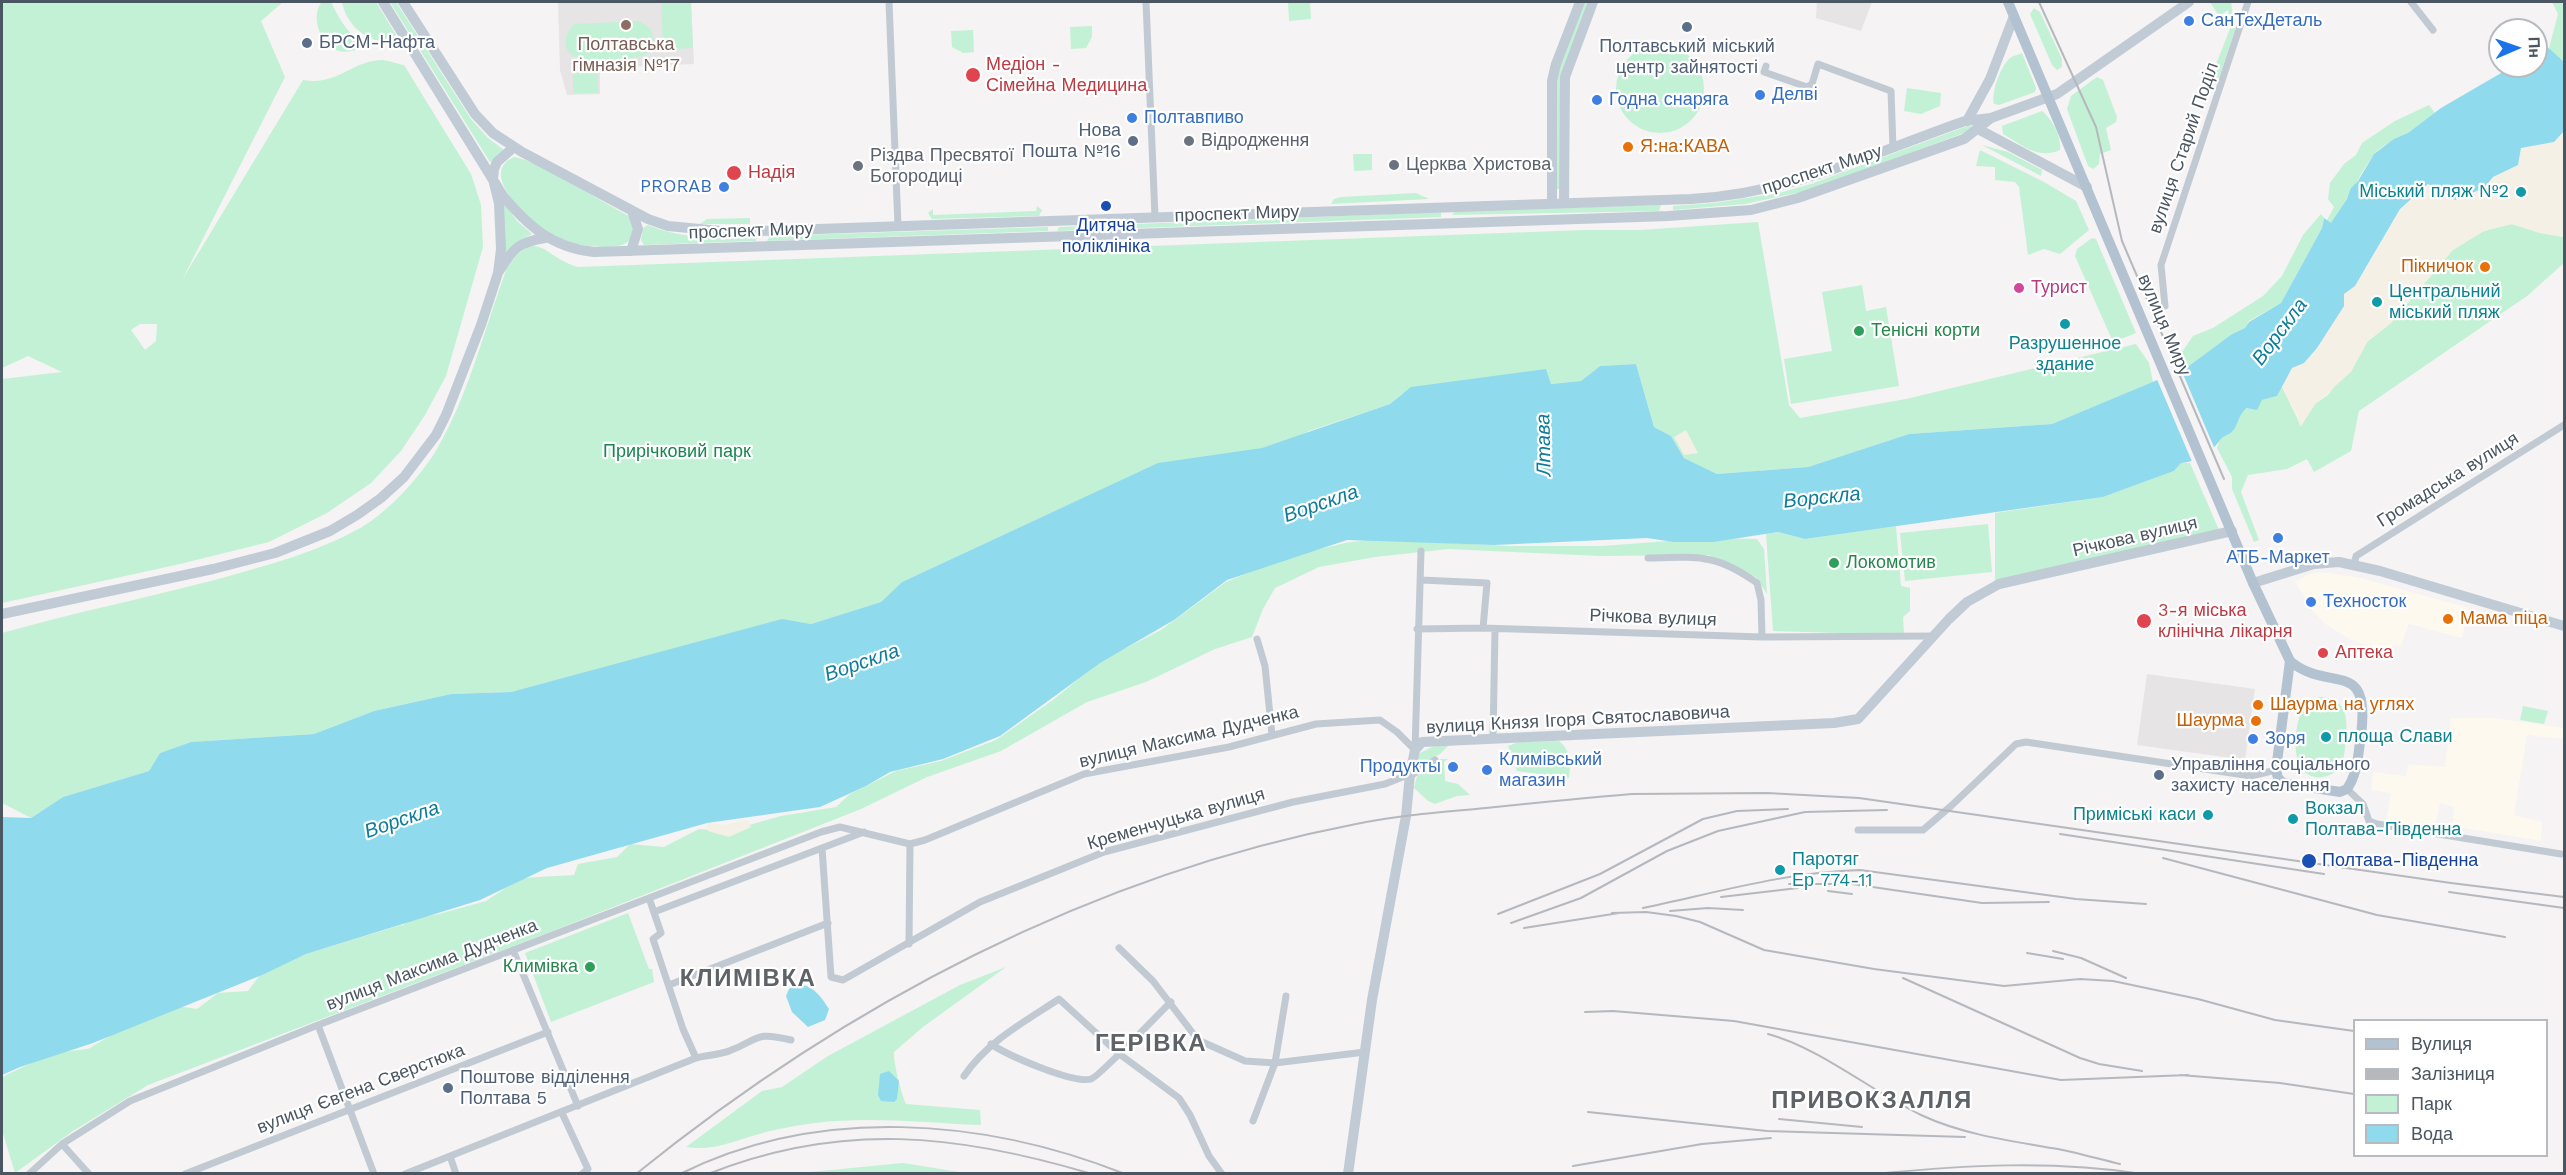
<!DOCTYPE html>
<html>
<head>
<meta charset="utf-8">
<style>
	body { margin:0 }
	#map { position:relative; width:2566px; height:1175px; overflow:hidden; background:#f5f3f3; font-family:"Work Sans",sans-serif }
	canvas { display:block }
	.frame { position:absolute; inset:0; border:3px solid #4a5661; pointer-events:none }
	.legend { position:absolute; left:2353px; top:1019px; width:195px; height:138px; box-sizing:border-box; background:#fff; border:2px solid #b7bbc0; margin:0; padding:8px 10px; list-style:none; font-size:18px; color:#4a5661 }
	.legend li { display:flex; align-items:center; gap:12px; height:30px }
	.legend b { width:30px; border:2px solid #b7bbc0 }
	.north { position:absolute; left:2488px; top:18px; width:60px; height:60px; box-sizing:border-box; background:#fff; border:2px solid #b7bbc0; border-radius:50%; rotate:88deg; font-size:16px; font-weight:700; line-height:24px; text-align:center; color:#4a5661 }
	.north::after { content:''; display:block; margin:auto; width:21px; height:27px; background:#1a73e8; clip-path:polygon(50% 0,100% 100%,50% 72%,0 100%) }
</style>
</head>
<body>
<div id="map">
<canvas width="2566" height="1175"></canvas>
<div class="frame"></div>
<ul class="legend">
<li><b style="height:8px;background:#b3c2d1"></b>Вулиця</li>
<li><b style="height:8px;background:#b5b8bd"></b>Залізниця</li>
<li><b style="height:16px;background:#c3f1d5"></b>Парк</li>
<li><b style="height:16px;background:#90daee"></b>Вода</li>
</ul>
<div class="north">Пн</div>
</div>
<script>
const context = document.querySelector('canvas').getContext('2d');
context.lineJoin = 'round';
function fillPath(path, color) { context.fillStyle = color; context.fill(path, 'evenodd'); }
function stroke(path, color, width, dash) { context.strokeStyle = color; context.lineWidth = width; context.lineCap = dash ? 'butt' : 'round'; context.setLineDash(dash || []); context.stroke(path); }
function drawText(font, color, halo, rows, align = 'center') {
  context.font = font + ' "Work Sans",sans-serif'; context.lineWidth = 4.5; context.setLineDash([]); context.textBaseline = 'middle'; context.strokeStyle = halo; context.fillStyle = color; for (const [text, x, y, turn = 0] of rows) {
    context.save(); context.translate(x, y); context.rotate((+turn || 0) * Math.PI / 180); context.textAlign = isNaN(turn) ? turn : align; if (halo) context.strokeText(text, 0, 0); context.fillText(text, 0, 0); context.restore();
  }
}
const commercial = new Path2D(`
	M2322,572L2361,578L2469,608L2462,638L2409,624L2401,646L2373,647L2351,640L2327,625L2312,610L2295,582L2310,574Z
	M2451,718H2494L2564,728V739L2527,735L2514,815L2542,822L2541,841L2452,826L2454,807L2440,803L2434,830L2386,820L2391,793L2371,790L2373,772L2406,776L2408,764L2445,767Z`);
const education = new Path2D(`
	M558,2H691L694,64L600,68V94L567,95L560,70Z
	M1817,2H1872L1861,31L1816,18Z
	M2147,674L2255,689L2245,760L2137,745Z`);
const green = new Path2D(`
	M2,2H283L261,21L285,77L182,280L303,80C338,86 351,61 381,60C388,60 397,64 404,65L471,174L481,205L483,247L446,376L425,415L401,451L371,483L327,513L269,542L180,564L2,603V379L62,372L28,356L2,368ZM140,324H157L156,341L145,350L131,330Z
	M322,2H331C340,20 347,34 365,44L364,48C355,50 345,54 336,50C320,44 310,15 322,2Z
	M342,2H376L396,35L383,42C362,38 346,23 342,2Z
	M390,2H396L471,119L488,138L504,150L493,163L490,162Z
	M661,2H691L693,48L663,50Z
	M1288,2H1310L1311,19L1289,21Z
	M1584,2H1589L1562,73L1560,189H1557V72Z
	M2210,2H2231L2235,30L2219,78L2210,79L2203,75L2206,72H2213L2231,26L2228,10L2219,16Z
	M2552,2H2564V62L2549,48L2558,14Z
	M2034,8L2040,12L2062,59V67L2057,70L2052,65L2030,14Z
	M639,21L650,28L654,39C654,46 651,51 645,55C637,60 587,61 578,58C561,53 563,33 575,24Z
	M1092,26V37L1086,48L1071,49L1070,27Z
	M973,30L974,52L963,53L952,47L951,31Z
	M1616 89a44 44 0 1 1 88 0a44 44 0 1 1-88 0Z
	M2022,53L2036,88L2035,92L1999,105L1994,104C1991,92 2000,69 2008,60C2011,56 2018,55 2022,53Z
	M573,72H598V93H573Z
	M2097,77L2103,80L2117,117L2116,122L2106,128L2111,150L2100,154L2099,164L2093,169L2088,166L2067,109L2071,96Z
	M1907,88L1941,93L1940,106L1921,114L1904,111Z
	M2429,105L2435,113C2426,119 2418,126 2409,133C2398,141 2382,143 2373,156C2357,178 2347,202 2331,224L2326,222L2334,207L2328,199L2330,183L2344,164L2356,155L2362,143L2395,121Z
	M2042,111C2052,119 2062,137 2060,150C2038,160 2022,145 2003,134L2002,126Z
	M1970,125L1972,130L1810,190L1745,204L1673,210V206L1714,203L1779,193L1811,184Z
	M1982,145L2008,152L2042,170L2041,176Z
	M1980,150L2044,182L2076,201L2089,230L2060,254L2044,249L2028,255L2019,187L2015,182L1995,180V167L1976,166Z
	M1353,154H1372V170L1354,171Z
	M514,157C532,158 606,204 627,215L634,223L632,238C624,247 614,247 602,247C588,246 574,245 561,240C540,231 473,175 514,157Z
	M1416,193L1429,199L1331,204L1334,199L1341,197Z
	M502,200L517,221L532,234L518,241L504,255Z
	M1661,205L1659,211L1452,215L1455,211Z
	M1037,206L1042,210L1039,216L932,219L928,213L933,209V215L1036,211Z
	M1441,212V217L1057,231L1059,227Z
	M2321,214L2324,218L2322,228L2281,303L2249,321L2245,328L2232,334L2186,368L2180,355L2193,336L2213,328L2263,296L2282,276L2303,235Z
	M750,218V224H700L707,219Z
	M1758,222L1789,405L1800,418L1906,399L2136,344L2149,363L2153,382L2052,424L1909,434L1808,467L1717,474L1684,458L1671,436L1654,427L1636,364L1600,366L1581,381L1550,384L1547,372L1402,394L1390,404L1309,431L1286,445L1068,505L902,582L881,602L811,624L785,620L511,692L451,694L374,711L314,734L191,742L160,753L149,771L63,797L31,818L2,803V633C76,612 151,597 226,577C272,564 320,551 362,527C389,511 421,476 437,449C470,392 484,329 507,268C537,224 544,258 578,267L1585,230H1640Z
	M2512,224L2540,233L2564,237V263L2527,296L2359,411L2351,451L2314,472L2307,459L2287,469L2248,475L2241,492L2259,540L2254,542L2232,489V477L2217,448L2220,439L2233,431L2241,412L2262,400L2277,396L2281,385L2301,426L2315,404L2328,395L2368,341L2391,323L2452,250L2484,231Z
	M648,225C682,240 721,237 757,236L756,241L644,245L641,240L643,228Z
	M1048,227V231L767,241L770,236Z
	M2092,238L2096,239L2136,333L2113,342L2075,256L2077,249Z
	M1862,285L1866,311L1886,307L1899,386L1791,404L1784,359L1832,351L1822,292Z
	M2181,463H2190L2219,530L1995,583V513L2103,497L2174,471Z
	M1988,524L1992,572L1905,581L1900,533Z
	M1896,526L1901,586L1910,588V611L1903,617L1904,635L1773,631L1766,534L1778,532L1805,539Z
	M1709,538L1757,539L1764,549L1767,594L1756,577L1709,555L1600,556L1448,549L1375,557L1319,567L1275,588L1263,609L1252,637L1215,649L1146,682L1087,702L1001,751L927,777L861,809L545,934L148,1085L73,1131L15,1173L2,1130V1077L52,1053L88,1049L125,1027L177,1006L197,1009L218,993L248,991L259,976L274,968L306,954L401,925L402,926L410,919L439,914L486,901L521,878L574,875L578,864L617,857L630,844L664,847L699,829L728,831L781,816L836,807L850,794L896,771L941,761L996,740L1053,700L1099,662L1161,630L1226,582L1283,558L1345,543L1374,539L1510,546H1602Z
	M2319,697C2346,697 2348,717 2346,739C2345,746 2345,755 2342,762C2336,777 2317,782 2304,772C2291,761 2295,719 2304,707C2307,701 2313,699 2319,697Z
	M2523,706L2548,711L2544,724L2520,720Z
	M1559,741C1571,751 1571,763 1569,778L1517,771L1508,746L1519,742Z
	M1450,744L1440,754L1421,764L1415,761L1418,754L1434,746Z
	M1440,759H1448L1444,762L1445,781L1458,784L1470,795L1457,796L1435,804L1428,801L1414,788L1417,776Z
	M628,913L649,969H652L654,982L551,1022L525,953Z
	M1006,967L923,1027L894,1052C893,1062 902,1096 906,1104L980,1110L981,1125C926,1123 870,1116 815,1123C799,1125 782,1128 766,1132C738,1139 715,1152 686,1147L762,1091L782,1087L828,1056L960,985Z
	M903,1163L965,1173H800Z`);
const sand = new Path2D(`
	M2564,131V237L2540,233L2512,224L2484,231L2453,250L2391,323L2368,341L2351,372L2315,404L2300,427L2298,416L2281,385L2292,367L2304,363L2344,294L2355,286L2365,271L2400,209L2429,184L2455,200L2484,188L2521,148L2554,142Z
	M1686,430L1698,453L1684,455L1674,437Z
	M748,820L751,827L729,837L708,831L707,823L723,825Z`);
const water = new Path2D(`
	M2549,48L2564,62V131L2554,142L2521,148L2518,165L2493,177L2484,188L2455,200L2428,184L2400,209L2355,286L2344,294V306L2317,348L2304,363L2292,368L2277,396L2262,400L2257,410L2247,408C2238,414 2239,424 2232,432C2228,435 2223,436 2220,440C2211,453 2197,462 2181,463L2174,471L2103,497L1805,539L1778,532L1713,542H1674L1647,538L1494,545L1347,540L1227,580L1174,620L1100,663L1000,736L943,759L890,772L866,786L820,807L707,823L547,868L480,900L306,954L262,975L93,1043L20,1067L2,1075V817L31,818L63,797L149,771L160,753L191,742L314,734L374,711L451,694L511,692L782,619L811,624L881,602L902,582L1158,463L1262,448L1390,404L1411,387L1546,369L1551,384L1581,381L1600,366L1636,364L1654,427L1671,436L1684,458L1717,474L1808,467L1909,434L2052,424L2186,368L2232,334L2245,328L2249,322L2281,303L2322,228L2324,218L2331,223L2347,199L2351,188L2358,181L2374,154L2394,139L2408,133L2441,108L2508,69L2513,66H2536V55Z
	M796,984C813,985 820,995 829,1009L825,1020L808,1027L792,1012L786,996L789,989Z
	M889,1071L899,1081L897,1099L894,1102L881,1101L878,1095L880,1074Z`);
const pier = new Path2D(`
	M2180,367L2216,452L2193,464L2156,377Z`);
const street = new Path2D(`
	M889,2L898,226
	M1146,2L1155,217
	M2411,2L2433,30
	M1766,66L1764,72L1807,87L1812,84L1818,64L1891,91L1893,148
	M2165,306L2161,265L2248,2
	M1648,558C1697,557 1715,553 1757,583L1761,600L1762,637
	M2354,565L2356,556L2564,425
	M1421,580L1487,583L1483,628
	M1417,629L1483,628L1762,637L1934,636
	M1257,639L1265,666L1272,735
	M1493,739L1495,629
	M1415,750L1421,551
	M1410,776L1435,760
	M2347,789L2363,804L2369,821L2377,824L2561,854
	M1858,830H1923L1951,806L2016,744L2026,742L2251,776L2276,770
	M822,848L831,977L843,980L980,902L1104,852L1293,802L1385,784L1410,774
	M649,898L661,933L653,939L683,1029L696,1058
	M654,912L864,832
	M909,944L910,844
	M1119,948L1153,981L1198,1040L1245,1061L1275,1063L1365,1052
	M513,950L578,1106
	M669,985L828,923
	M318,1025L374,1174
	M991,1044C1007,1055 1073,1084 1091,1079C1099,1077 1159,1013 1171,1002
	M964,1076C988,1041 1024,1022 1059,999L1118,1053L1179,1098L1190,1115L1209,1156L1222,1174
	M562,1113L588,1169L582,1174
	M1253,1121L1275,1063L1286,996
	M62,1144L89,1174
	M450,1156L456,1174
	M29,1174L62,1144L130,1101L318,1025L821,832L840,827L910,844L925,840L1084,774L1229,747L1316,724L1380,720L1397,732L1415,750
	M185,1174L548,1032
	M405,1174L696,1058C707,1055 719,1055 729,1051C761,1039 753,1031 791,1040`);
const secondary = new Path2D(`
	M383,2L503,196C529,227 553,248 594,252L1668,216L1751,210L1798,198L1964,139L1991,118
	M403,2L475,114L493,133L522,152L648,219L668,226L731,232L1691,199C1794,193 1870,154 1965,121L1991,118L2057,94L2189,2
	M1967,121L1990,79L2014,16
	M1978,129L2087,187
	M1552,203V81L1556,64L1580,2
	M1564,203L1565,77L1593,2
	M631,251L638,229L632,211
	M500,270C513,248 519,242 545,238
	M2253,583L2314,564L2339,562L2380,571L2564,626
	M2,614L213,569L275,553L330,531L357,515L381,498L404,477L436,435L446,415L481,325L498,273L501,249L499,203L493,179L494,169L497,162L514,147
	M1348,1174L1372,1000L1406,816L1410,774L1415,750L1422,742L1834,723L1858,719L1949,619L1967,602L1999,584L2232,531`);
const primary = new Path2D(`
	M2008,2L2253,583L2290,661C2329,694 2371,656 2361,735C2358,754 2358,773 2347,789L2340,792L2283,783L2278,778L2276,770L2290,661`);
const rail = new Path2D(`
	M2039,2L2096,127L2122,241L2224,479
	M2060,834L2324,874
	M2163,858L2377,915L2505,937
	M1789,884H1852L1982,903L2049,902
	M1828,891L1852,894
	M2449,892L2564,908
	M1721,897L1798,888
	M1643,908C1715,893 1786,872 1860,870L2076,899L2146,904
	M1670,911L1708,908L1743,910
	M1612,913L1646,912L1676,916L1700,922L1764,950L1874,969L2004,986L2080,979L2113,981L2198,999L2275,1020L2354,1031
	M1498,914L1600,874L1703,819L1737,811L1788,809
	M1511,923L1581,898L1667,851L1718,831L1805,812L1887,810
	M1524,928L1619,913
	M2053,951L2081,958L2126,978
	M2027,953L2063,959
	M1903,978L2080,1058L2099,1064L2142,1071
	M1585,1012L1613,1011L1734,1021L2061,1080L2188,1075
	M1768,1034C1820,1048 1871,1091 1921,1115C1964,1135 2011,1141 2058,1149C2078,1153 2099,1159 2120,1164
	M2180,1075L2280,1083L2354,1094
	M1588,1112L1767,1131L1965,1137
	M1779,1119L1862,1127
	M1573,1166L1702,1144L1771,1138
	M636,1174C845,1005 1091,875 1356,824C1398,815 1442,812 1486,808C1534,803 1583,798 1632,794L1767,793L1859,798L2451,883L2564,897
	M680,1174C818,1105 984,1118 1125,1174
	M708,1174C841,1121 958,1134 1092,1174
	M1874,1174C1965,1165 2053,1160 2143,1174`);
const markers = [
	[2189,21,6,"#3f7fe0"],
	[626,25,6,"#8d6e63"],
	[1687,27,6,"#5c6f8a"],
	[307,43,6,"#5c6f8a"],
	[973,75,8,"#e0444e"],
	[1760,95,6,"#3f7fe0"],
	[1597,100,6,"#3f7fe0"],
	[1132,118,6,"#3f7fe0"],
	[1133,141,6,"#5c6f8a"],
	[1189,141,6,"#6b7280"],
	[1628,147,6,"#e8710a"],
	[1394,165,6,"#6b7280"],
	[858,166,6,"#6b7280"],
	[734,173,8,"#e0444e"],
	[724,187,6,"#3f7fe0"],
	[2521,192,6,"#0f9aa8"],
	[1106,206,6,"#1a4fb4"],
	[2485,267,6,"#e8710a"],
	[2019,288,6,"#d1479c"],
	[2377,302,6,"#0f9aa8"],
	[2065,324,6,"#0f9aa8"],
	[1859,331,6,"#2e9e5b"],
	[2278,538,6,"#3f7fe0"],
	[1834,563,6,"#2e9e5b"],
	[2311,602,6,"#3f7fe0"],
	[2448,619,6,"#e8710a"],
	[2144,621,8,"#e0444e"],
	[2323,653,6,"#e0444e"],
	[2258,705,6,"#e8710a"],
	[2256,721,6,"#e8710a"],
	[2326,737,6,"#0f9aa8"],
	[2253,739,6,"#3f7fe0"],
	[1453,767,6,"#3f7fe0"],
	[1487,770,6,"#3f7fe0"],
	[2159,775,6,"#5c6f8a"],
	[2208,815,6,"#0f9aa8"],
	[2293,819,6,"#0f9aa8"],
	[2309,861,8,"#1a4fb4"],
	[1780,870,6,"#0f9aa8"],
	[590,967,6,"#2e9e5b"],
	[448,1088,6,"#5c6f8a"]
];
const shopNames = [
	["СанТехДеталь",2201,21],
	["Делві",1772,95],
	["Годна снаряга",1609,100],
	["Полтавпиво",1144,118],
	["PRORAB",712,187,"right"],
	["АТБ-Маркет",2278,558,"center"],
	["Техносток",2323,602],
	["Зоря",2265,739],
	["Климівський",1499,760],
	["магазин",1499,781],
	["Продукты",1441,767,"right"]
];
const serviceNames = [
	["БРСМ-Нафта",319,43],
	["Полтавський міський",1687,47,"center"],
	["центр зайнятості",1687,68,"center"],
	["Нова",1121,131,"right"],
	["Пошта №16",1121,152,"right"],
	["Управління соціального",2171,765],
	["захисту населення",2171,786],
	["Поштове відділення",460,1078],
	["Полтава 5",460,1099]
];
const educationNames = [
	["Полтавська",626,45],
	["гімназія №17",626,66]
];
const healthNames = [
	["Медіон -",986,65],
	["Сімейна Медицина",986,86],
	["Надія",748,173],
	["3-я міська",2158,611],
	["клінічна лікарня",2158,632],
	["Аптека",2335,653]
];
const worshipNames = [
	["Відродження",1201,141],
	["Різдва Пресвятої",870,156],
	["Богородиці",870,177],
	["Церква Христова",1406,165]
];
const foodNames = [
	["Я:на:КАВА",1640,147],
	["Пікничок",2473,267,"right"],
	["Мама піца",2460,619],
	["Шаурма на углях",2270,705],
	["Шаурма",2244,721,"right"]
];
const streetNames = [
	["вулиця Старий Поділ",2184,148,-71],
	["проспект Миру",1822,170,-18],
	["проспект Миру",1237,214,-2],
	["проспект Миру",751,231,-2],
	["вулиця Миру",2164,325,67],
	["Громадська вулиця",2448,480,-32],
	["Річкова вулиця",2135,537,-13],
	["Річкова вулиця",1653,618,2],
	["вулиця Князя Ігоря Святославовича",1578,720,-3],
	["вулиця Максима Дудченка",1189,737,-13],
	["Кременчуцька вулиця",1176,819,-16],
	["вулиця Максима Дудченка",432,965,-21],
	["вулиця Євгена Сверстюка",361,1089,-21]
];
const cultureNames = [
	["Міський пляж №2",2509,192,"right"],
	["Центральний",2389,292],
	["міський пляж",2389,313],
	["Разрушенное",2065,344,"center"],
	["здание",2065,365,"center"],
	["площа Слави",2338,737],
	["Вокзал",2305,809],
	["Полтава-Південна",2305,830],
	["Приміські каси",2196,815,"right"],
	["Паротяг",1792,860],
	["Ер 774-11",1792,881]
];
const transitNames = [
	["Дитяча",1106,226],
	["поліклініка",1106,247],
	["Полтава-Південна",2322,861,"left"]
];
const hotelNames = [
	["Турист",2031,288]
];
const leisureNames = [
	["Тенісні корти",1871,331],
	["Локомотив",1846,563],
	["Климівка",578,967,"right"]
];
const parkNames = [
	["Прирічковий парк",677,452]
];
const waterNames = [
	["Ворскла",2280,332,-53],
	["Лтава",1544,445,-91],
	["Ворскла",1822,498,-6],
	["Ворскла",1321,504,-19],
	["Ворскла",862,663,-19],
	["Ворскла",402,820,-19]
];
const districtNames = [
	["КЛИМІВКА",748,979],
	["ГЕРІВКА",1151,1044],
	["ПРИВОКЗАЛЛЯ",1872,1101]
];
fillPath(commercial, '#fdf9ef');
fillPath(education, '#e6e4e5');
fillPath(green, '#c3f1d5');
fillPath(sand, '#f5f0e5');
fillPath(water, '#90daee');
fillPath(pier, '#f5f3f3');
stroke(street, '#c1cad2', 7);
stroke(secondary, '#c1cbd6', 10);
stroke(primary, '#b3c2d1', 10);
stroke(rail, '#b5b8bd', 2);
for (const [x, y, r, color] of markers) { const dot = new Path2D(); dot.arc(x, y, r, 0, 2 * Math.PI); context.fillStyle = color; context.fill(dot); stroke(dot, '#fff', 2); }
drawText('18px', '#366cbe', '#fff', shopNames, 'left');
drawText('18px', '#4e5e75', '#fff', serviceNames, 'left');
drawText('18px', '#785e54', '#fff', educationNames);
drawText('18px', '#be3a42', '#fff', healthNames, 'left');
drawText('18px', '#5b616d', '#fff', worshipNames, 'left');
drawText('18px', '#c56008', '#fff', foodNames, 'left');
drawText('18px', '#4a5661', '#fff', streetNames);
drawText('18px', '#0d838f', '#fff', cultureNames, 'left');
drawText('18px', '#164399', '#fff', transitNames);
drawText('18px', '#b23c85', '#fff', hotelNames, 'left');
drawText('18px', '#27864d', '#fff', leisureNames, 'left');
drawText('18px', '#17864f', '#fff', parkNames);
drawText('italic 20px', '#0c7c9b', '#fff', waterNames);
context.letterSpacing = '1.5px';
drawText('bold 24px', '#5f6368', '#fff', districtNames);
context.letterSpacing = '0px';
</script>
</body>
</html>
